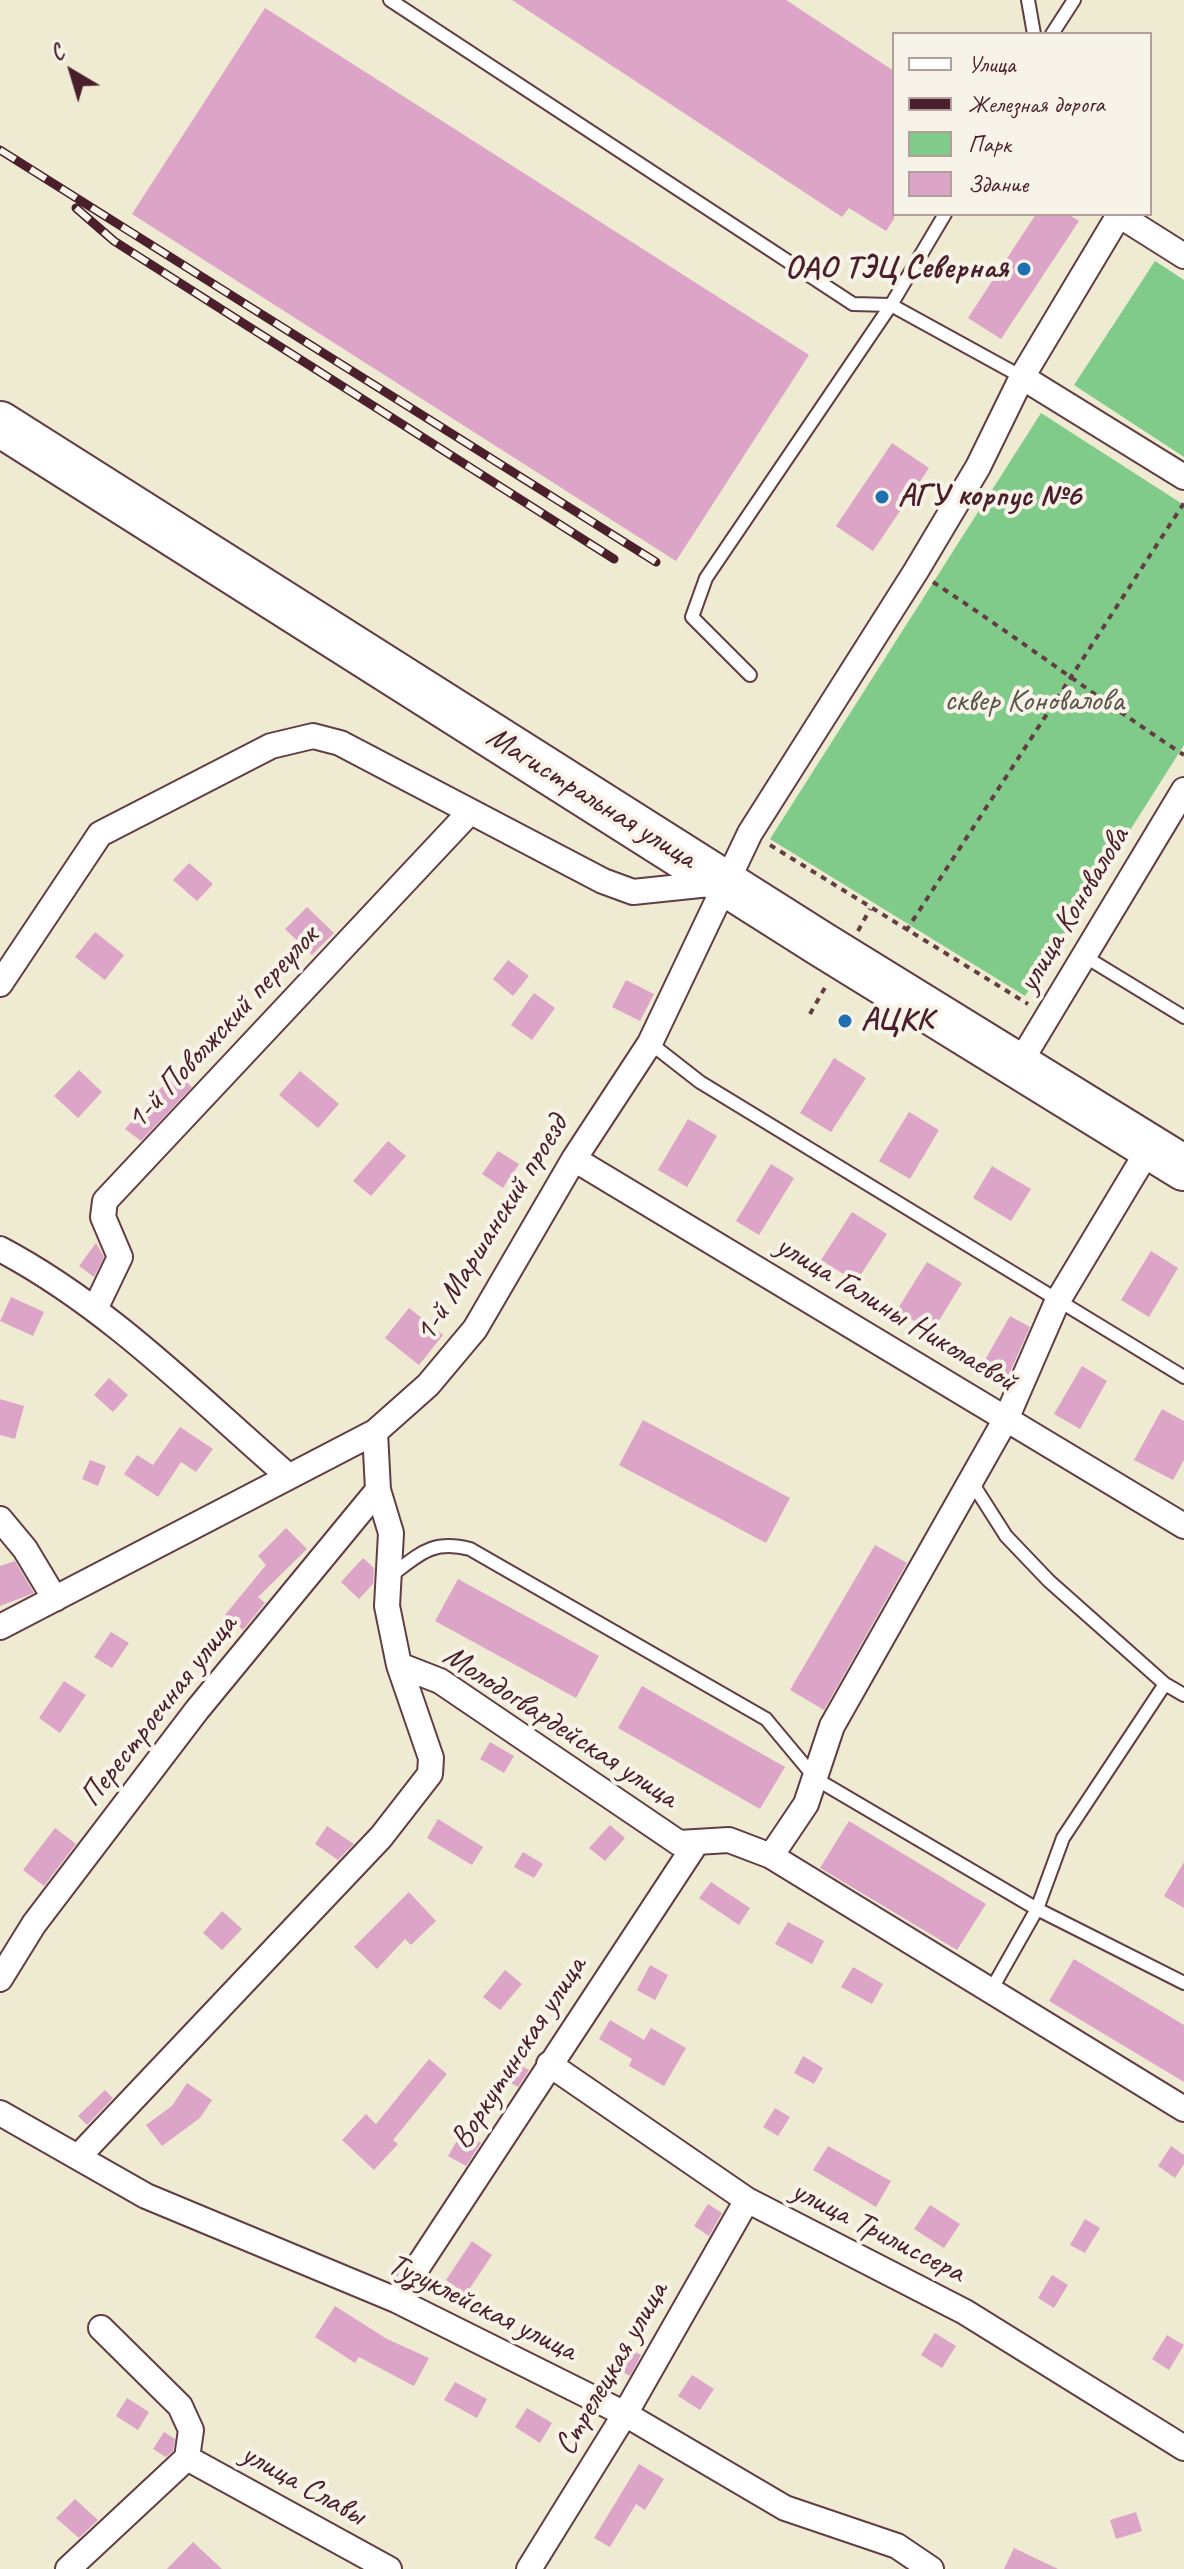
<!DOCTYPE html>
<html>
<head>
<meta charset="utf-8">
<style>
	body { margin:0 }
	#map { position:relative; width:1184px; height:2569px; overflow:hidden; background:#efead2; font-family:Caveat,sans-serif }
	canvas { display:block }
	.legend { position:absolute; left:892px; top:32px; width:260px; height:184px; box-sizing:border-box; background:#f7f3e8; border:2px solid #b29e9c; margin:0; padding:10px 14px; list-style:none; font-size:24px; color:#4a1f2b }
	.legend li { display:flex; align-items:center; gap:16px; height:40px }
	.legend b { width:40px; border:2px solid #b29e9c }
	.north { position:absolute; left:32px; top:32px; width:80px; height:80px; -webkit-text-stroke:6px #f7f3e8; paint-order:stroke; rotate:322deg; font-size:22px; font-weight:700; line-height:32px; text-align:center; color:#4a1f2b }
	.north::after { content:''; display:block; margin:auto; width:28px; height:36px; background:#4a1f2b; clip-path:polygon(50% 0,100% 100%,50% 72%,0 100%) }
</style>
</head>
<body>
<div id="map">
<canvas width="1184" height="2569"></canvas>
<ul class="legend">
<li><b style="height:10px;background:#fff"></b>Улица</li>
<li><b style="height:10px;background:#4a1f2b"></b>Железная дорога</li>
<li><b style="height:22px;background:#80cb89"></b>Парк</li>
<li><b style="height:22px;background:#dca5c8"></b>Здание</li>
</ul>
<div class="north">С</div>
</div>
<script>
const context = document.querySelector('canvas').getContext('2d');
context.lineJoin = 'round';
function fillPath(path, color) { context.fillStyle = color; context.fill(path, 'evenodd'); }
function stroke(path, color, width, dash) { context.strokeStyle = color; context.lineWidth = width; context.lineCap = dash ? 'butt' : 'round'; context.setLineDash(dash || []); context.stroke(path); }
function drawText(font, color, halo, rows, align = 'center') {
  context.font = font + ' Caveat,sans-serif'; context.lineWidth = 8; context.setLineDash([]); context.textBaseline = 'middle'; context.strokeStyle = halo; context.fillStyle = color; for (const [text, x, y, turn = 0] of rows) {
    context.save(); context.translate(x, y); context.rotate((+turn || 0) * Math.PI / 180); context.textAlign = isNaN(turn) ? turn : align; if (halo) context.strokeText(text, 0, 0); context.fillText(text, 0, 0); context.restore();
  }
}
const green = new Path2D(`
	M1155,261L1184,280V457L1074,385Z
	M1041,413L1184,505V745L1025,996L770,839Z`);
const building = new Path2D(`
	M512,0H786L894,71V219L886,231L849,208L842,217Z
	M265,8L809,355L676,561L132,214Z
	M1036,214H1068L1079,221L1001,339L968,318Z
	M892,443L929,468L873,551L836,526Z
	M189,863L213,884L197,901L173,880Z
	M307,907L334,933L312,955L285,929Z
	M95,932L124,955L105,980L75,957Z
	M508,960L529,976L513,996L493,979Z
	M626,980L654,994L640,1021L612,1007Z
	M534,993L555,1008L532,1040L511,1025Z
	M834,1058L866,1078L831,1132L800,1113Z
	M79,1070L102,1092L78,1118L54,1096Z
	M300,1071L339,1104L318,1128L279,1095Z
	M175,1072L192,1087L141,1141L125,1129Z
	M909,1112L939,1130L910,1179L879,1161Z
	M688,1119L717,1136L687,1187L658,1170Z
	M388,1141L406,1156L371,1196L353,1181Z
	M498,1151L519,1164L503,1188L482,1174Z
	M771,1164L794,1178L759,1235L736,1221Z
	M992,1166L1031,1189L1011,1221L973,1198Z
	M852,1212L887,1234L856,1282L821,1260Z
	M96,1243L104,1257L94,1277L79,1266Z
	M1151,1251L1178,1268L1149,1317L1121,1300Z
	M927,1262L962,1283L932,1332L897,1310Z
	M11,1297L44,1312L33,1336L0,1321Z
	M409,1308L443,1335L419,1365L385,1338Z
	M1010,1316L1030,1327L1006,1381L981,1367Z
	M1082,1366L1107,1381L1080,1429L1054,1414Z
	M109,1378L128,1395L113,1412L94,1395Z
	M0,1399L24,1406L15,1439L0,1435Z
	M1162,1409L1184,1421V1460L1173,1480L1134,1460Z
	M643,1420L790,1498L766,1543L619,1465Z
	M180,1427L213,1449L196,1472L181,1462L158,1497L124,1474L137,1455L153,1465Z
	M90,1460L106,1466L98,1486L82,1479Z
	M286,1528L307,1549L258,1597L265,1603L243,1630L225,1615L266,1565L258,1556Z
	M875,1545L907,1563L824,1710L790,1690Z
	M363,1558L374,1568L373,1584L359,1599L341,1582Z
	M15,1561L34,1593L0,1606V1566Z
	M458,1579L599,1656L576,1698L435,1621Z
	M111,1632L129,1643L112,1668L94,1657Z
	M64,1681L86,1695L60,1733L39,1718Z
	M642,1686L785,1767L760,1809L618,1728Z
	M490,1742L514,1756L504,1773L480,1759Z
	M438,1819L483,1847L472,1865L427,1838Z
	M849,1821L986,1904L957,1950L820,1868Z
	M610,1825L625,1838L605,1861L589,1848Z
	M327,1826L354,1844L338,1860L315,1844Z
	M55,1828L76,1844L44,1886L23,1870Z
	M523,1852L543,1864L534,1878L514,1867Z
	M1184,1862V1908L1164,1896Z
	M711,1882L750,1908L739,1925L699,1898Z
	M409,1892L436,1921L411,1945L405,1939L377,1969L354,1947Z
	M222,1911L242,1929L222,1950L203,1933Z
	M788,1922L824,1941L812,1964L775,1944Z
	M1074,1959L1184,2025V2082L1049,2001Z
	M650,1965L668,1975L655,2000L637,1990Z
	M853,1967L883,1984L872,2004L841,1987Z
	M505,1970L522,1984L500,2010L483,1997Z
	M610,2020L644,2040L651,2028L686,2048L664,2086L629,2066L632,2059L599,2039Z
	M803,2056L823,2068L814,2084L794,2073Z
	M429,2059L447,2074L393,2140L398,2144L374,2170L342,2140L366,2114L376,2124Z
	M514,2062L529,2070L518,2087L505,2080Z
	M187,2083L212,2100L200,2118L162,2146L146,2125L172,2106Z
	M105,2090L113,2098L87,2125L78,2116Z
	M775,2108L790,2117L778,2136L763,2127Z
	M462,2132L481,2143L466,2166L448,2156Z
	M828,2146L891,2181L876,2207L813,2170Z
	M1171,2146L1184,2155V2164L1175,2178L1158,2166Z
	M708,2204L722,2213L709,2236L694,2226Z
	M930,2205L960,2224L944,2248L914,2229Z
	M1085,2219L1100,2228L1085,2253L1070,2245Z
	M472,2241L492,2255L466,2294L446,2280Z
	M1052,2275L1068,2285L1054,2308L1038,2298Z
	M335,2306L387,2339L429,2358L414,2386L359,2357L355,2363L315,2337Z
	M935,2333L956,2346L942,2368L921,2355Z
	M1167,2335L1184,2345L1169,2370L1152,2359Z
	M623,2346L641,2355L630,2376L612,2366Z
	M692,2375L714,2389L700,2410L678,2396Z
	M455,2382L487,2399L477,2418L444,2400Z
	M127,2398L149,2412L138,2430L116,2416Z
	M527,2408L552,2423L540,2443L515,2427Z
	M164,2432L175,2439L173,2451L166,2457L153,2449Z
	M639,2464L664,2479L645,2510L636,2504L610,2547L594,2538Z
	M75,2499L98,2520L79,2538L56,2518Z
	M1136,2512L1142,2531L1116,2539L1110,2520Z
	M193,2542L222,2569H167Z
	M1014,2548L1058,2569H1004Z`);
const path = new Path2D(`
	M933,582C1018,638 1099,699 1184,755
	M770,845L1028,1004
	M858,931L870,909
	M906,931L1184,503
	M810,1014L827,984`);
const lane = new Path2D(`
	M390,0L853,304L891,305L1022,377
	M1028,0L1034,34
	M1052,34L1074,0
	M750,675L692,617L706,578L891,305L945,214
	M1084,956L1184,1017
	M650,1043L700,1082L1184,1377
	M971,1481L1006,1536L1049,1581L1165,1684L1184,1695
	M389,1577C419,1555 431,1539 470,1549L766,1719L816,1779L1037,1909L1184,1983
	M990,1992L1037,1909L1063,1838L1165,1684`);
const street = new Path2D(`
	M1022,377L1184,477
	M0,984L100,834L271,746L313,736L340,743L603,881L633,892L719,883
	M1019,1064L1184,790
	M574,1159L1184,1526
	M0,1249C108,1306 196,1396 287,1475
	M95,1309L120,1257L103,1217L105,1201L469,813
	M375,1432L378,1490L391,1533L387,1606L399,1665L440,1681L679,1843L729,1840L771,1856L1184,2109
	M0,1519L25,1549L55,1599
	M0,1627L375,1432L428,1385L475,1329L574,1159L650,1043L750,833L916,571L978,467L1022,377L1119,215L1184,256
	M771,1856L806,1804L832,1726L1007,1417L1057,1302L1150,1147
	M0,1979L34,1924L197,1710L378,1490
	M549,2064L747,2200L965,2312L1184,2448
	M0,2113L146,2196L396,2300L625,2414L785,2508L897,2546L931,2569
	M78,2157L381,1837L430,1774L431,1758L399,1665
	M396,2300L697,1842
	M101,2328L180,2406L191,2430L187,2458
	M187,2458L389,2569
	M68,2569L187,2458
	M529,2569L625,2414L747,2200`);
const highway = new Path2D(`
	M0,424L821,944L1184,1168`);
const rail = new Path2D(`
	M0,150L656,562
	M76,208L114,241L614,559`);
const markers = [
	[1024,269,8,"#1f6fb2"],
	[882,497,8,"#1f6fb2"],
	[845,1021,8,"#1f6fb2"]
];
const poiNames = [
	["ОАО ТЭЦ Северная",1008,269,"right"],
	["АГУ корпус №6",898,497],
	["АЦКК",861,1021]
];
const parkNames = [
	["сквер Коновалова",1034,702]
];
const streetNames = [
	["Магистральная улица",591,798,32],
	["улица Коновалова",1074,910,-59],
	["1-й Поволжский переулок",223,1028,-47],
	["1-й Маршанский проезд",492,1229,-58],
	["улица Галины Николаевой",896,1314,31],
	["Перестроечная улица",159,1711,-52],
	["Молодогвардейская улица",560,1727,33],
	["Воркутинская улица",519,2053,-57],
	["улица Трилиссера",878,2232,27],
	["Тузуклейская улица",482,2308,26],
	["Стрелецкая улица",612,2369,-60],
	["улица Славы",303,2485,29]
];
fillPath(green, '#80cb89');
fillPath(building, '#dca5c8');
stroke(lane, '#633d44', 16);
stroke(street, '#633d44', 28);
stroke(highway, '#633d44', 48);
stroke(path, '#633d44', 4, [6, 6]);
stroke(lane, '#fff', 12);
stroke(street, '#fff', 24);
stroke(highway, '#fff', 44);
stroke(rail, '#4a1f2b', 9);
stroke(rail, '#f7f3e8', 6, [18]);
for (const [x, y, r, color] of markers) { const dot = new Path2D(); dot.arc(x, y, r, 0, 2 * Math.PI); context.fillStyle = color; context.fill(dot); stroke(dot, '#f7f3e8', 3); }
drawText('bold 32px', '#4a1f2b', '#f7f3e8', poiNames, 'left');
drawText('32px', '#5a5347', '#f7f3e8', parkNames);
drawText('32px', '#4a1f2b', '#f7f3e8', streetNames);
</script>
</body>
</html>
